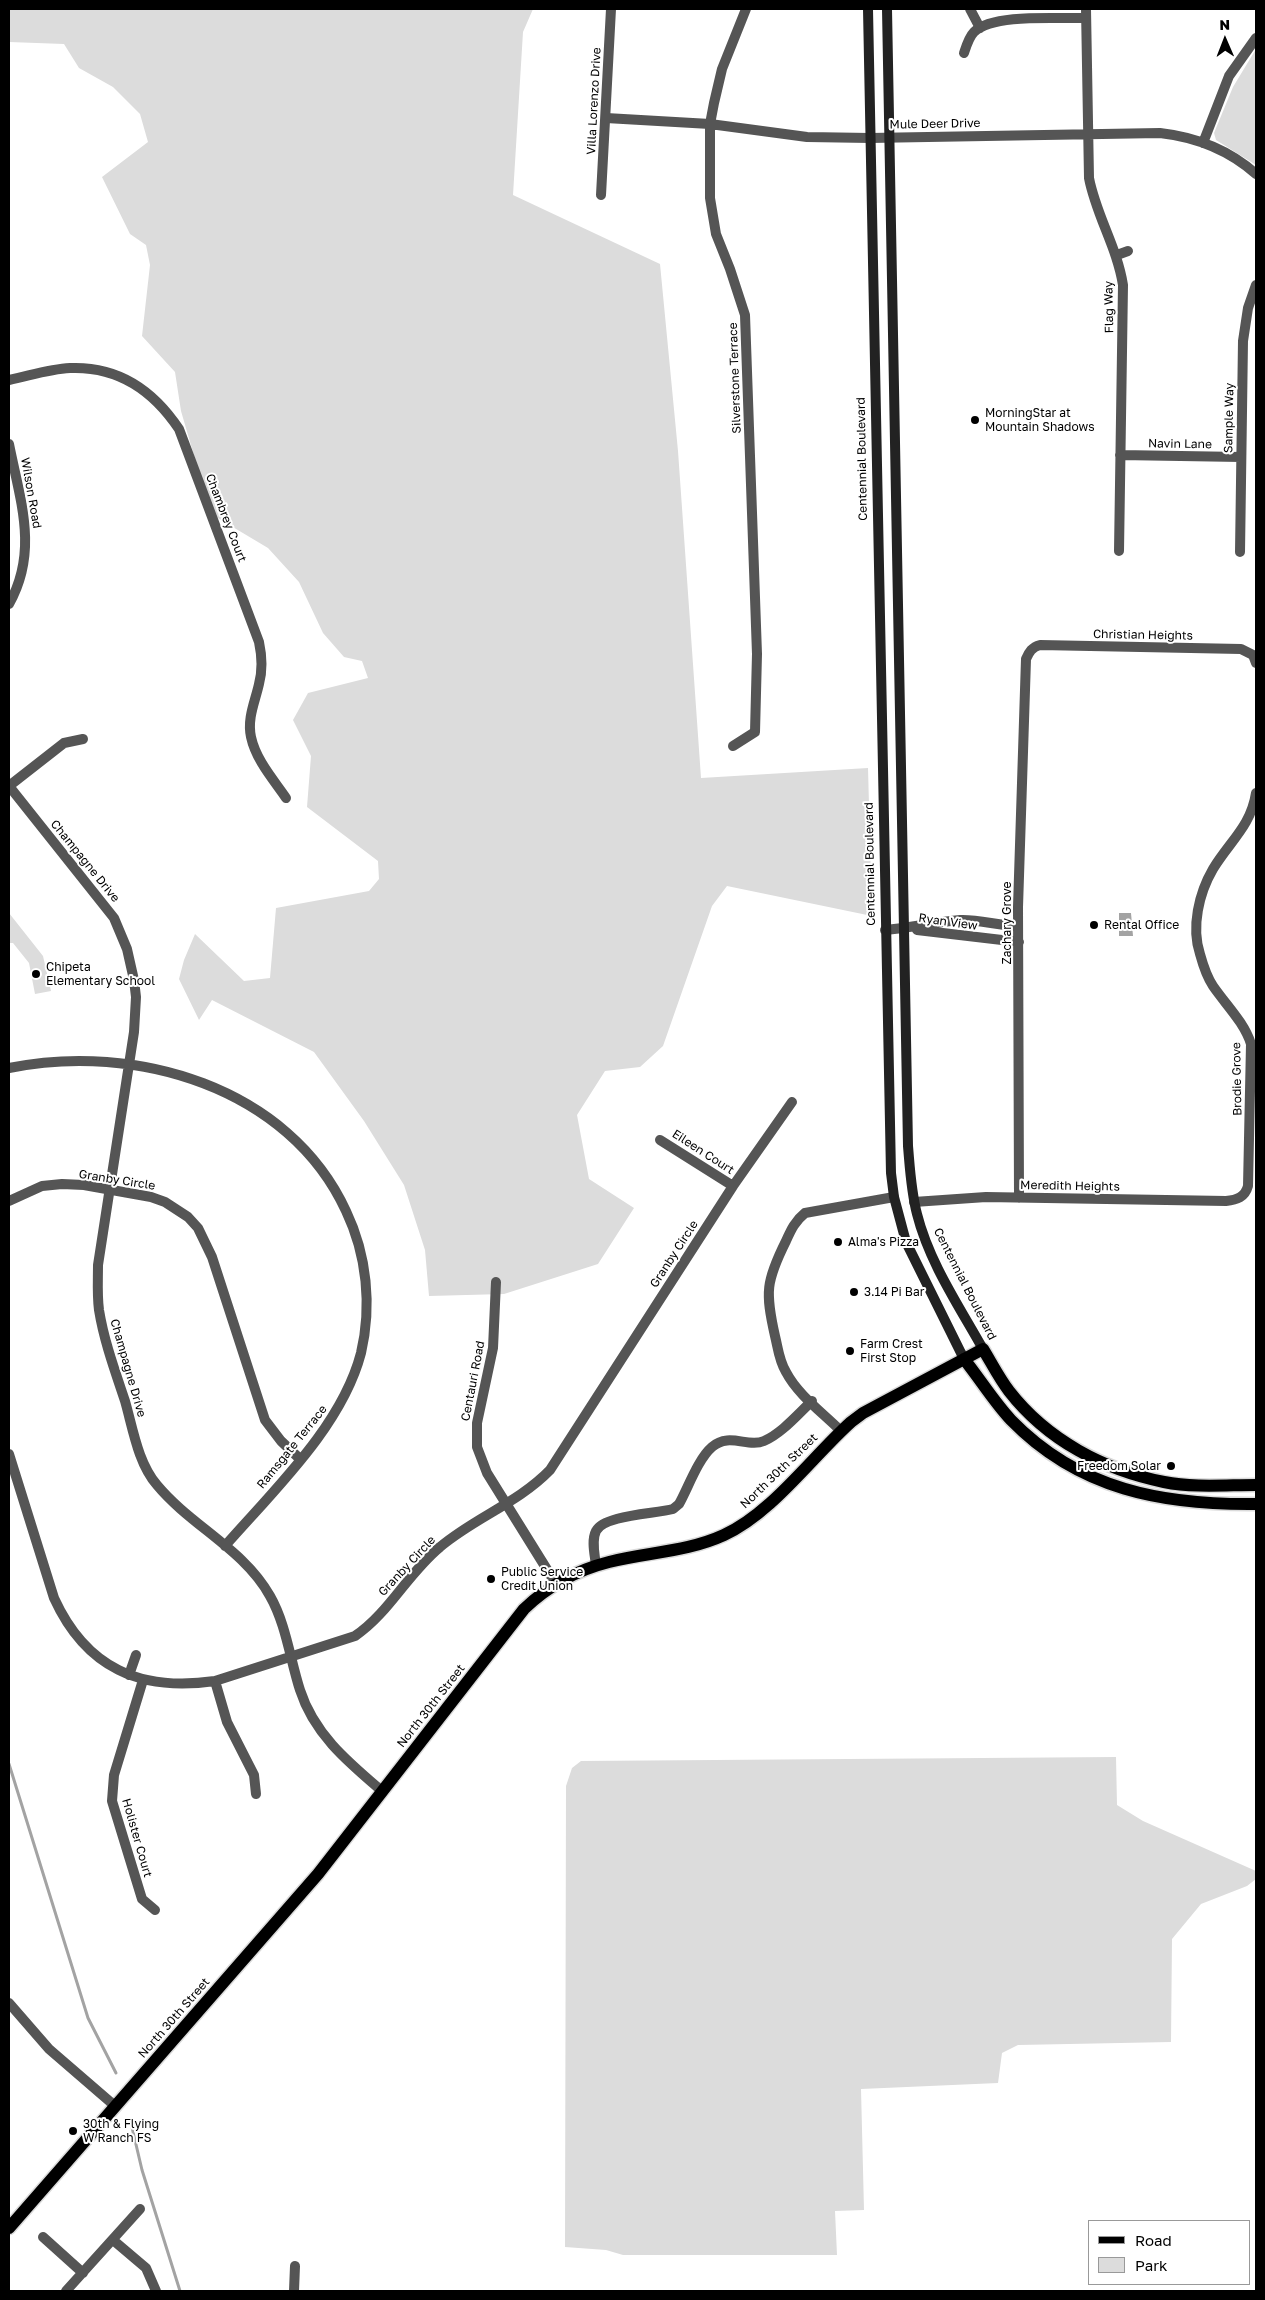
<!DOCTYPE html>
<html>
<head>
<meta charset="utf-8">
<style>
	body { margin:0 }
	#map { position:relative; width:1265px; height:2300px; overflow:hidden; background:#fff; font-family:"Golos Text",sans-serif }
	canvas { display:block }
	.frame { position:absolute; inset:0; border:10px solid #000; pointer-events:none }
	.legend { position:absolute; left:1088px; top:2220px; width:162px; height:65px; box-sizing:border-box; background:#fff; border:1px solid #999; margin:0; padding:6px 9px; list-style:none; font-size:15px; color:#000 }
	.legend li { display:flex; align-items:center; gap:10px; height:25px }
	.legend b { width:25px; border:1px solid #999 }
	.north { position:absolute; left:1200px; top:15px; width:50px; height:50px; -webkit-text-stroke:4px #fff; paint-order:stroke; rotate:359deg; font-size:14px; font-weight:700; line-height:20px; text-align:center; color:#000 }
	.north::after { content:''; display:block; margin:auto; width:18px; height:22px; background:#000; clip-path:polygon(50% 0,100% 100%,50% 72%,0 100%) }
</style>
</head>
<body>
<div id="map">
<canvas width="1265" height="2300"></canvas>
<div class="frame"></div>
<ul class="legend">
<li><b style="height:6px;background:#000"></b>Road</li>
<li><b style="height:14px;background:#dcdcdc"></b>Park</li>
</ul>
<div class="north">N</div>
</div>
<script>
const context = document.querySelector('canvas').getContext('2d');
context.lineJoin = 'round';
function fillPath(path, color) { context.fillStyle = color; context.fill(path, 'evenodd'); }
function stroke(path, color, width, dash) { context.strokeStyle = color; context.lineWidth = width; context.lineCap = dash ? 'butt' : 'round'; context.setLineDash(dash || []); context.stroke(path); }
function drawText(font, color, halo, rows, align = 'center') {
  context.font = font + ' "Golos Text",sans-serif'; context.lineWidth = 4; context.setLineDash([]); context.textBaseline = 'middle'; context.strokeStyle = halo; context.fillStyle = color; for (const [text, x, y, turn = 0] of rows) {
    context.save(); context.translate(x, y); context.rotate((+turn || 0) * Math.PI / 180); context.textAlign = isNaN(turn) ? turn : align; if (halo) context.strokeText(text, 0, 0); context.fillText(text, 0, 0); context.restore();
  }
}
const green = new Path2D(`
	M9,9H533L523,32L513,195L660,264L678,451L701,778L868,768L872,916L727,886L712,906L663,1046L640,1067L605,1071L577,1115L589,1179L634,1208L598,1264L504,1294L429,1296L425,1250L404,1185L364,1121L314,1052L212,1000L199,1020L179,979L184,960L195,934L244,981L270,978L276,908L369,891L379,879L378,861L307,807L311,756L293,720L308,693L368,678L362,661L344,657L323,633L299,582L268,548L211,514L181,411L175,372L142,336L150,265L146,245L130,234L102,177L148,142L140,114L113,87L79,68L64,44L9,42Z
	M1256,49V165L1216,140L1214,133L1233,87Z
	M9,913L43,956L51,991L35,994L29,963L13,943H9Z
	M1116,1757L1117,1805L1143,1821L1256,1871V1879L1247,1886L1201,1904L1172,1939L1171,2042L1018,2045L1002,2053L998,2083L861,2089L864,2210L835,2211L837,2255H623L606,2250L565,2247L566,1786L572,1768L581,1761Z`);
const water = new Path2D(`
	M1119,913H1131L1133,936H1119Z`);
const stream = new Path2D(`
	M9,1764L88,2018L116,2073
	M130,2119L142,2170L180,2291`);
const minor = new Path2D(`
	M970,9L980,28
	M1086,9L1089,178C1096,215 1117,247 1123,285L1119,551
	M964,53C966,47 969,37 974,32C993,13 1059,19 1086,18
	M606,118L710,124L807,137L870,138L1160,133C1195,137 1229,150 1256,174
	M1203,143L1229,76L1256,38
	M601,195L611,9
	M1117,255L1128,251
	M9,380C29,376 49,369 70,368C118,366 153,390 179,429L259,642C262,656 263,669 259,684C255,702 247,718 251,737C256,760 273,779 286,798
	M9,444C20,500 39,551 9,604
	M1120,455L1241,457
	M1240,552L1243,341L1248,308L1256,285
	M83,739L64,743L9,786L114,918L127,949L134,980L136,997L134,1032L98,1265C98,1280 97,1295 99,1310C104,1341 115,1371 125,1401C133,1429 138,1463 157,1485C191,1526 244,1549 270,1596C286,1624 290,1659 300,1690C314,1734 348,1762 382,1791
	M733,746L755,732L757,654L745,315L730,269L716,234L710,198V124L714,103L722,69L746,9
	M885,930C910,928 935,922 960,920C979,919 999,926 1018,926
	M917,930L1019,942
	M9,1068C135,1042 289,1087 346,1211C367,1255 372,1306 361,1353C342,1426 274,1490 225,1546
	M660,1140L733,1186
	M1019,1198L1018,907L1026,659C1029,652 1032,647 1040,645L1241,649L1253,655L1256,663
	M9,1201L42,1186L62,1184L84,1185L151,1197L165,1202L188,1217L198,1228L212,1257L265,1420L281,1441L300,1459
	M914,1202L986,1197L1226,1201C1237,1200 1245,1197 1248,1186L1251,1044C1244,1022 1226,1005 1213,986C1207,977 1203,965 1200,954C1191,927 1199,893 1213,869C1230,841 1251,826 1256,793
	M496,1282L493,1348L477,1423V1447L487,1473L556,1584
	M841,1431C823,1413 798,1395 786,1372C779,1361 778,1348 775,1336C765,1292 766,1281 786,1241C791,1230 795,1221 805,1213L894,1197
	M9,1454L54,1598C86,1668 140,1692 215,1681L355,1636C389,1613 408,1573 440,1547C474,1518 518,1503 550,1470L733,1186L792,1102
	M596,1566C595,1555 591,1541 596,1531C604,1515 655,1514 673,1509L679,1504C688,1488 698,1459 712,1447C729,1432 748,1448 764,1441C782,1433 797,1415 812,1401
	M129,1675L136,1655
	M143,1680L114,1775L112,1801L142,1899L155,1910
	M215,1681L227,1722L254,1775L256,1794
	M43,2237L83,2273
	M113,2240L146,2268L156,2291
	M66,2291L140,2209
	M294,2291L295,2266`);
const tertiary = new Path2D(`
	M9,2003L49,2049L115,2106`);
const secondary = new Path2D(`
	M868,9L891,1173L894,1197L906,1242L964,1359
	M887,9L908,1146C910,1169 911,1191 917,1214C929,1262 959,1306 983,1349`);
const primary = new Path2D(`
	M964,1359C980,1379 994,1402 1011,1420C1079,1490 1163,1505 1256,1504
	M9,2228L318,1874L524,1609C548,1586 577,1570 609,1562C648,1552 687,1552 724,1535C771,1514 812,1457 851,1422L863,1413L983,1349C991,1362 999,1378 1009,1391C1047,1440 1104,1470 1164,1482C1194,1488 1226,1485 1256,1485`);
const markers = [
	[975,420,5,"#000"],
	[1094,925,5,"#000"],
	[36,974,5,"#000"],
	[838,1242,5,"#000"],
	[854,1292,5,"#000"],
	[850,1351,5,"#000"],
	[1171,1466,5,"#000"],
	[491,1579,5,"#000"],
	[73,2131,5,"#000"]
];
const streetNames = [
	["Villa Lorenzo Drive",594,101,-87],
	["Mule Deer Drive",935,124,-1],
	["Flag Way",1109,307,-91],
	["Silverstone Terrace",735,378,-92],
	["Sample Way",1229,418,-89],
	["Navin Lane",1180,444,1],
	["Centennial Boulevard",862,459,-91],
	["Wilson Road",31,493,80],
	["Chambrey Court",226,518,69],
	["Christian Heights",1143,635,1],
	["Champagne Drive",85,861,51],
	["Centennial Boulevard",870,864,-91],
	["Ryan View",948,922,8],
	["Zachary Grove",1007,923,-90],
	["Brodie Grove",1237,1079,-91],
	["Eileen Court",703,1152,33],
	["Granby Circle",117,1180,9],
	["Meredith Heights",1070,1186,1],
	["Granby Circle",674,1254,-57],
	["Centennial Boulevard",965,1284,63],
	["Champagne Drive",128,1368,74],
	["Centauri Road",473,1381,-79],
	["Ramsgate Terrace",292,1447,-51],
	["North 30th Street",779,1471,-44],
	["Granby Circle",407,1566,-47],
	["North 30th Street",431,1706,-52],
	["Holister Court",137,1838,74],
	["North 30th Street",174,2018,-49]
];
const poiNames = [
	["MorningStar at",985,413],
	["Mountain Shadows",985,427],
	["Rental Office",1104,925],
	["Chipeta",46,967],
	["Elementary School",46,981],
	["Alma's Pizza",848,1242],
	["3.14 Pi Bar",864,1292],
	["Farm Crest",860,1344],
	["First Stop",860,1358],
	["Freedom Solar",1161,1466,"right"],
	["Public Service",501,1572],
	["Credit Union",501,1586],
	["30th & Flying",83,2124],
	["W Ranch FS",83,2138]
];
fillPath(green, '#dcdcdc');
fillPath(water, '#a3a3a3');
stroke(stream, '#a3a3a3', 3);
stroke(primary, '#dbdbdb', 15);
stroke(minor, '#555', 10);
stroke(tertiary, '#555', 10);
stroke(secondary, '#222', 10);
stroke(primary, '#000', 12);
for (const [x, y, r, color] of markers) { const dot = new Path2D(); dot.arc(x, y, r, 0, 2 * Math.PI); context.fillStyle = color; context.fill(dot); stroke(dot, '#fff', 2); }
drawText('12px', '#000', '#fff', streetNames);
drawText('12px', '#000', '#fff', poiNames, 'left');
</script>
</body>
</html>
